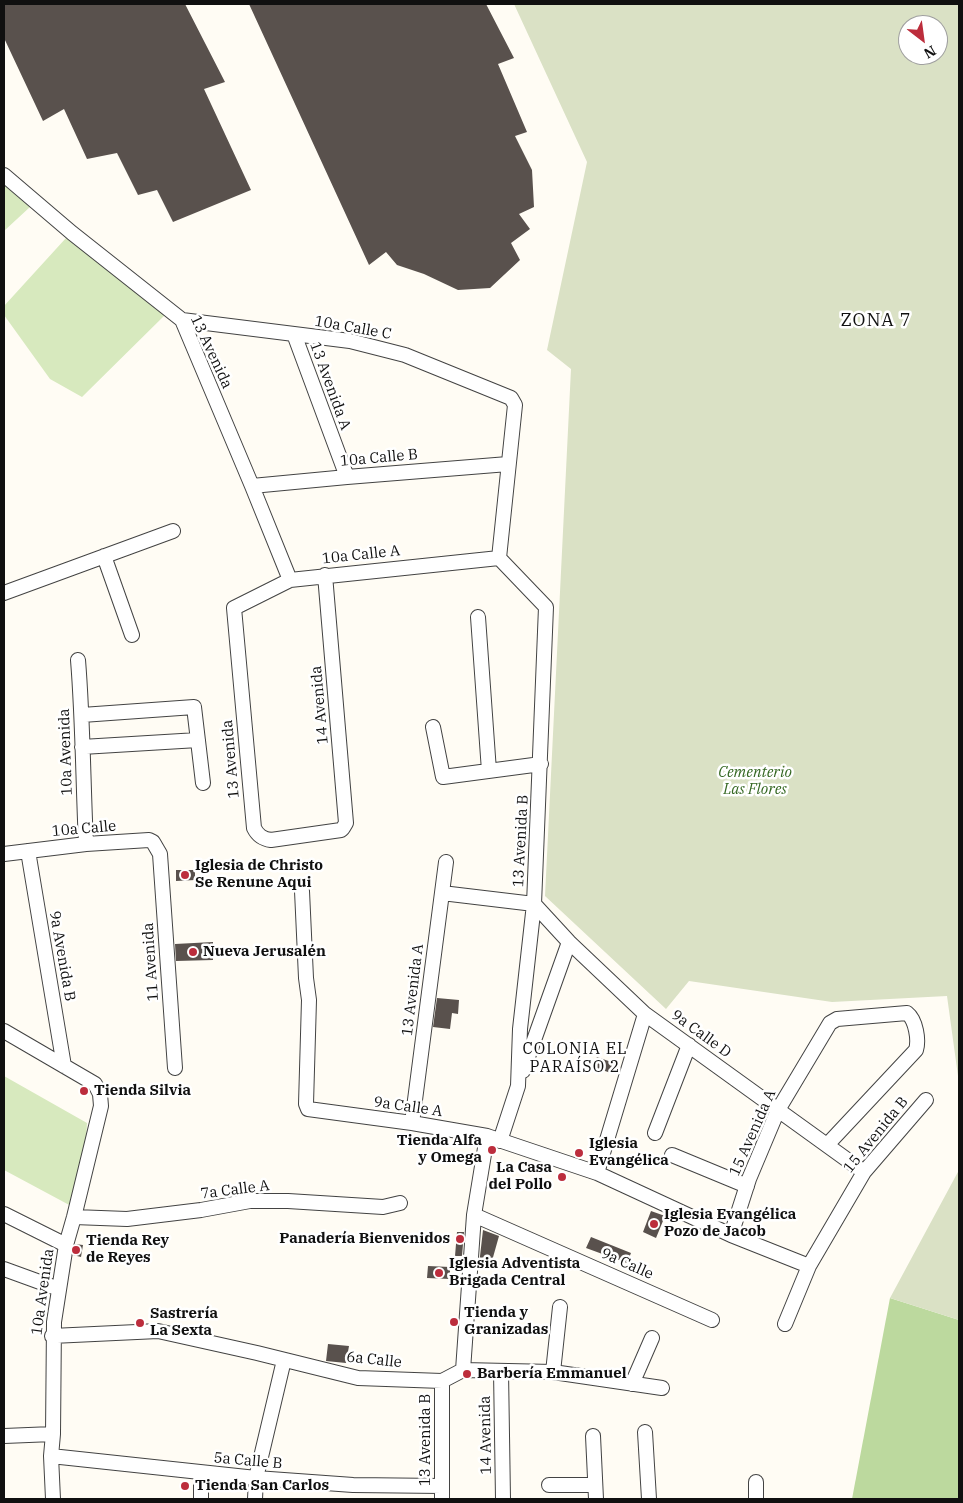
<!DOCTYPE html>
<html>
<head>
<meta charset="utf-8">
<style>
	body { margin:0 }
	#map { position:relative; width:963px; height:1503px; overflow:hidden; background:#fffcf4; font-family:"IBM Plex Serif",serif }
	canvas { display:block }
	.frame { position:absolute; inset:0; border:5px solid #101010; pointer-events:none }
	.north { position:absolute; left:898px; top:15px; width:50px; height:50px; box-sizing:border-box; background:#fff; border:1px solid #9f9f9f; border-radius:50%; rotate:150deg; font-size:14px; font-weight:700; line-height:20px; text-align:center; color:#101010 }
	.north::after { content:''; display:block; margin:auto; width:18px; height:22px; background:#bc2d3c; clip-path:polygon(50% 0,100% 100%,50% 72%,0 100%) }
</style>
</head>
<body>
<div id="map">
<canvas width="963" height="1503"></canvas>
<div class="frame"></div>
<div class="north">N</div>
</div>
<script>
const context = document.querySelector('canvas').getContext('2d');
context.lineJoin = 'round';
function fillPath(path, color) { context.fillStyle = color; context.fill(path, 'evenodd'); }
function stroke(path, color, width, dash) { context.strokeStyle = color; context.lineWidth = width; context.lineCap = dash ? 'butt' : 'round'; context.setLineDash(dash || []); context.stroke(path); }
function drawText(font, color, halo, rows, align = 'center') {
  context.font = font + ' "IBM Plex Serif",serif'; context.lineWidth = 5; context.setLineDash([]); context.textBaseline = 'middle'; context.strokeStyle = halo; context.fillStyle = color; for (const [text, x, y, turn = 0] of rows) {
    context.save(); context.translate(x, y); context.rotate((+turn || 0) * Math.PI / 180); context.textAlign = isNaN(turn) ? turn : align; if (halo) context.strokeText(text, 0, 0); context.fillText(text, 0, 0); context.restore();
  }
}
const green = new Path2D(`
	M4,185L30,207L4,231Z
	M66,238L166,314L82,397L50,379L4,315V306Z
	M4,1076L87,1123L85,1160L73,1207L4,1170Z`);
const forest = new Path2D(`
	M890,1298L959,1320V1499H852Z`);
const cemetery = new Path2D(`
	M514,4H959V1120L958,1076L947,996L832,1002L689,981L666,1009L545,896L571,369L547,350L587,162ZM908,25H938V55H908Z
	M959,1170V1320L890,1298Z`);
const building = new Path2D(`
	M4,4H185L225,82L204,89L251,190L173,222L157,190L138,195L117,153L87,159L64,109L43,121L4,38Z
	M249,4H486L514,58L498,64L527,132L515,136L532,170L534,207L519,214L530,229L511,243L520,260L490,288L458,290L424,274L397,265L386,252L369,265Z
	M176,870H195V880L176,881Z
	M213,942V960L176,961L175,944Z
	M437,998L459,1000L458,1014L452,1013L450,1029L433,1027Z
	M597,1057L617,1064L614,1074L593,1067Z
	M651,1211L665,1216L656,1238L643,1232Z
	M483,1230L499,1236L490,1268L479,1265Z
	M457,1232H464L462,1256H455Z
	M591,1237L631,1253L627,1263L586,1248Z
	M75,1244L83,1245L81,1257L73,1255Z
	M428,1266L450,1267V1279L427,1278Z
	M328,1344L349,1346L346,1363L326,1361Z`);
const minor = new Path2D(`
	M4,175L72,233L182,320L252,486L290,580
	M182,320L350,341L405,355L511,398L515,405L499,558
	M294,334L347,477
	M252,486L347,477L508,464
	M104,556L132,635
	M499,558L546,607L534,904L520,1029L518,1086L500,1141
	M325,575L346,823L343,828L341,830L271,840C263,839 258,836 254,828L234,608L290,580L499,558
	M4,593L173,531
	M478,617L489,771
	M78,660C83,721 83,782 86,844
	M82,715L194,707L203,783
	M433,727L443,777L541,764
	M82,747L198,740
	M28,851L64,1066
	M4,854L86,844L149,840L153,842L160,854L175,1068
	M302,891L306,978L309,1000L306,1104L308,1109L412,1123L487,1136L597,1173L731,1235L809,1266
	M442,893L534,904L569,942L645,1014L864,1172
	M4,1031L95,1084L100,1094L101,1106L74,1217L66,1245L54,1322L53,1434L51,1456L53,1499
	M523,1071L569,942
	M412,1123L446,862
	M655,1133L689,1045
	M672,1155L747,1186
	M597,1173L645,1014
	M4,1214L66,1245
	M474,1215L712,1320
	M74,1217L127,1219L201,1210L250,1201H288L383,1207L400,1203
	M731,1235L749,1179L778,1110L830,1023L837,1019L907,1013C916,1020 919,1040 916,1050L827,1145
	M4,1269L59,1289
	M785,1324L809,1266L864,1172L926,1100
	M52,1336L158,1331L257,1353L358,1378L442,1381L463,1370L553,1372L662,1388
	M463,1370L474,1215L487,1136
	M501,1371L503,1499
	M553,1372L560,1307
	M442,1381V1499
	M632,1384L652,1338
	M645,1432L649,1499
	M4,1436L53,1434
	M593,1436L596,1499
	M51,1456L256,1478L353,1485L442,1486
	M201,1473V1499
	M756,1482V1499
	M549,1485H595
	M255,1499L256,1478L284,1360`);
const markers = [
	[185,875,5,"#bc2d3c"],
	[193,952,5,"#bc2d3c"],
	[84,1091,5,"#bc2d3c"],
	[492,1150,5,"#bc2d3c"],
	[579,1153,5,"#bc2d3c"],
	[562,1177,5,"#bc2d3c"],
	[654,1224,5,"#bc2d3c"],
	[460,1239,5,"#bc2d3c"],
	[76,1250,5,"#bc2d3c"],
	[439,1273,5,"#bc2d3c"],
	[454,1322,5,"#bc2d3c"],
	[140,1323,5,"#bc2d3c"],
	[467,1374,5,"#bc2d3c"],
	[185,1486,5,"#bc2d3c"]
];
const streetNames = [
	["10a Calle C",353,328,10],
	["13 Avenida",211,352,65],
	["13 Avenida A",330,386,70],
	["10a Calle B",379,458,-5],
	["10a Calle A",361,555,-6],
	["14 Avenida",320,705,-95],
	["10a Avenida",66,752,-92],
	["13 Avenida",231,759,-95],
	["10a Calle",84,829,-5],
	["13 Avenida B",521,841,-87],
	["9a Avenida B",62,956,80],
	["11 Avenida",151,962,-94],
	["13 Avenida A",413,990,-83],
	["9a Calle D",701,1034,36],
	["9a Calle A",408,1107,8],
	["15 Avenida A",753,1133,-66],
	["15 Avenida B",876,1135,-51],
	["7a Calle A",235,1190,-7],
	["9a Calle",627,1264,24],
	["10a Avenida",43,1292,-82],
	["6a Calle",374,1360,6],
	["14 Avenida",486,1435,-91],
	["13 Avenida B",426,1440,-90],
	["5a Calle B",248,1461,5]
];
const parkNames = [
	["Cementerio",755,773],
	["Las Flores",755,790]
];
const poiNames = [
	["Iglesia de Christo",195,866],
	["Se Renune Aqui",195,883],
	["Nueva Jerusalén",203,952],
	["Tienda Silvia",94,1091],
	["Tienda Alfa",482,1141,"right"],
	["y Omega",482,1158,"right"],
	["Iglesia",589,1144],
	["Evangélica",589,1161],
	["La Casa",552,1168,"right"],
	["del Pollo",552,1185,"right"],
	["Iglesia Evangélica",664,1215],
	["Pozo de Jacob",664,1232],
	["Panadería Bienvenidos",450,1239,"right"],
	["Tienda Rey",86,1241],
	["de Reyes",86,1258],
	["Iglesia Adventista",449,1264],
	["Brigada Central",449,1281],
	["Tienda y",464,1313],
	["Granizadas",464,1330],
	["Sastrería",150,1314],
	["La Sexta",150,1331],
	["Barbería Emmanuel",477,1374],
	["Tienda San Carlos",195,1486]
];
const neighbourhoodNames = [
	["COLONIA EL",575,1049],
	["PARAÍSO 2",575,1067]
];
const quarterNames = [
	["ZONA 7",876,321]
];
fillPath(green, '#d7e9be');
fillPath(forest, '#bcd99e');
fillPath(cemetery, '#dae1c5');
fillPath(building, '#59514d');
stroke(minor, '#434343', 16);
stroke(minor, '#fff', 14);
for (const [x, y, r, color] of markers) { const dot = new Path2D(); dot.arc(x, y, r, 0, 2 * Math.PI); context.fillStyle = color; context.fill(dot); stroke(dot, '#fff', 2); }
drawText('15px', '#101010', '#fff', streetNames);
drawText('italic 15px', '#346722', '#fff', parkNames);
drawText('bold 15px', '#101010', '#fff', poiNames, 'left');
context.letterSpacing = '1px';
drawText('16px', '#101010', '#fff', neighbourhoodNames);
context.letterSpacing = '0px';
context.letterSpacing = '1px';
drawText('18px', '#101010', '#fff', quarterNames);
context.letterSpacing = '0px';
</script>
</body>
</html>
